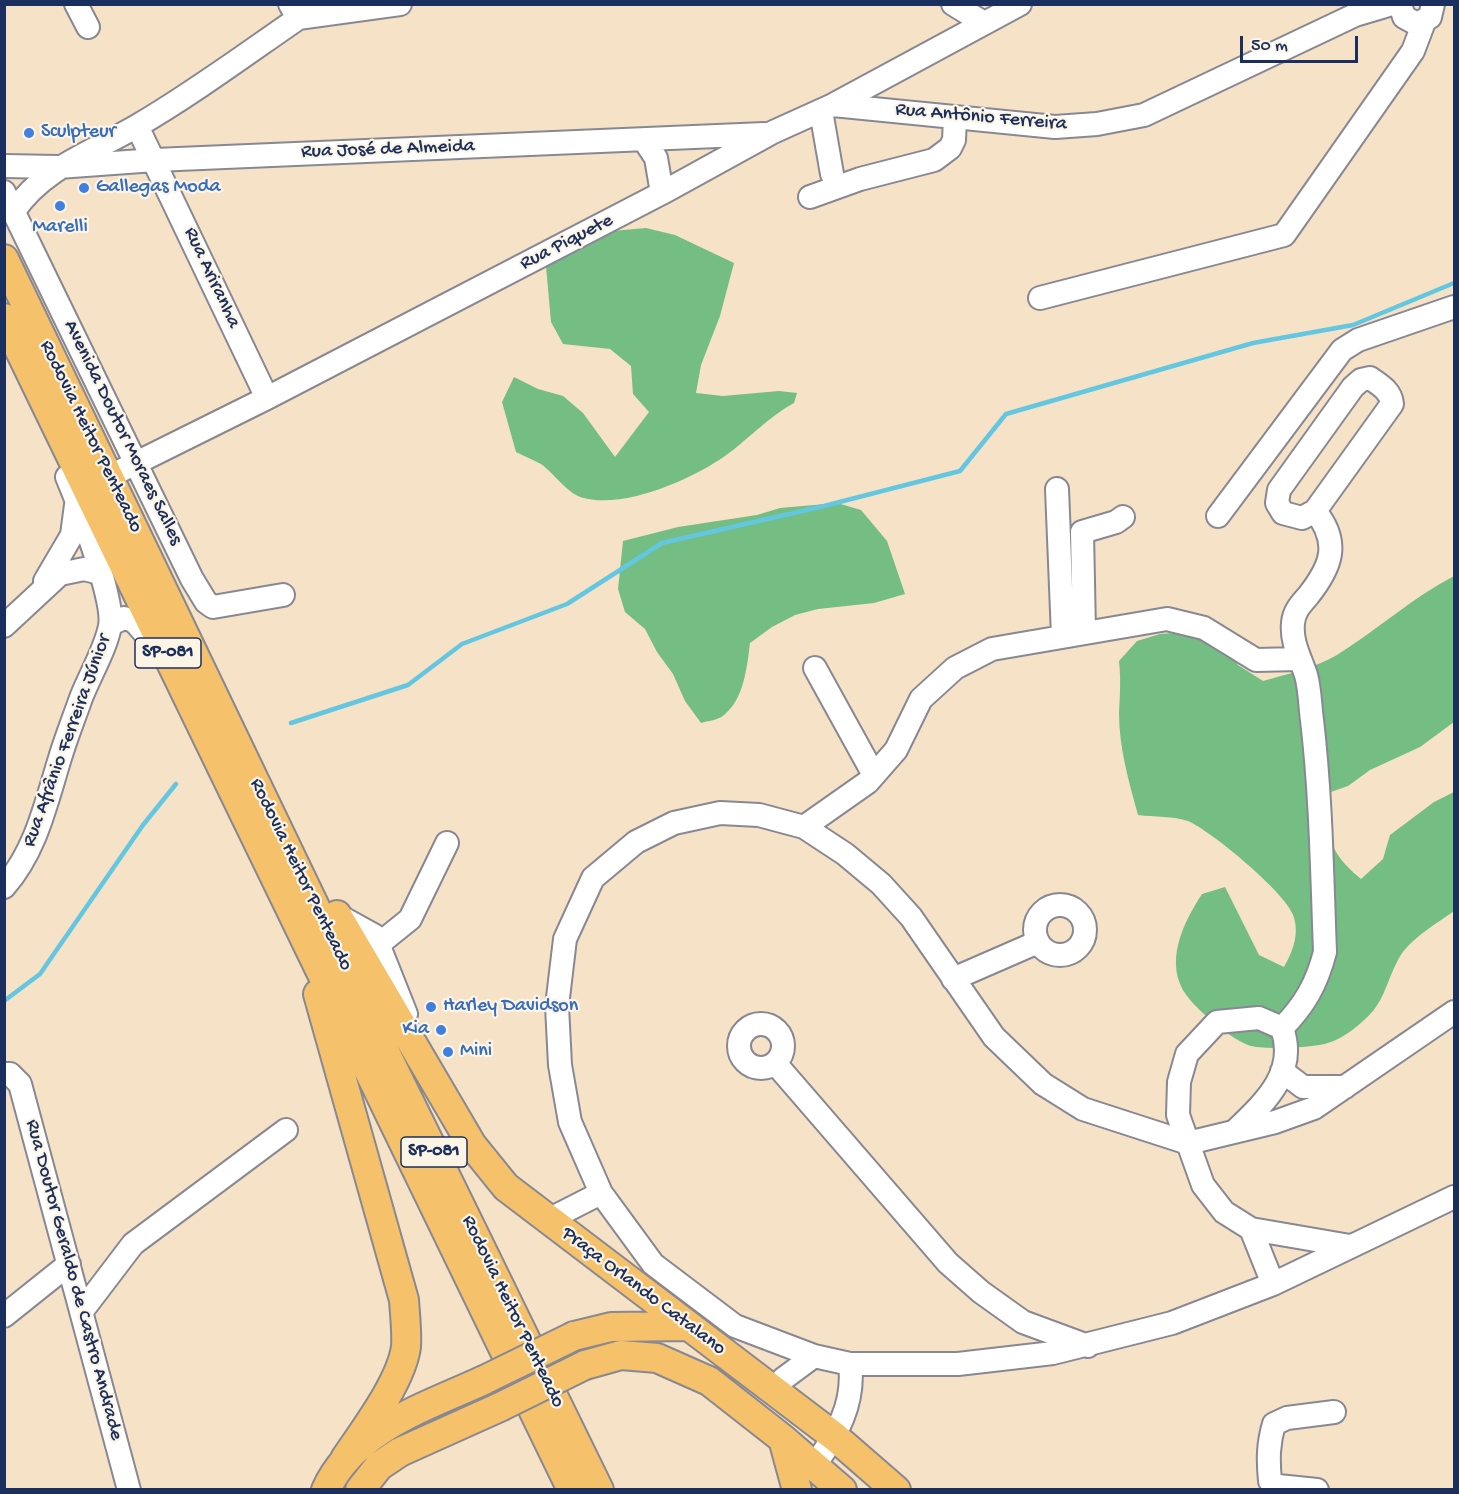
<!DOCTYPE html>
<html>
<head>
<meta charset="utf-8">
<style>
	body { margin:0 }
	#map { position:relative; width:1459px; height:1494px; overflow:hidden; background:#f5e2c7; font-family:"Gochi Hand",sans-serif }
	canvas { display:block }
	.frame { position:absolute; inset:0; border:6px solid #1b2f5e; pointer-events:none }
	.scale { position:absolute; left:1240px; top:36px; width:118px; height:27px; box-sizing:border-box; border:3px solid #1b2f5e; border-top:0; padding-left:8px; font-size:18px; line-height:21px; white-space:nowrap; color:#1b2f5e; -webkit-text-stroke:4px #fcf5e5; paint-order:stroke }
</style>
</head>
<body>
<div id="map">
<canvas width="1459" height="1494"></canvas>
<div class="frame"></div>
<div class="scale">50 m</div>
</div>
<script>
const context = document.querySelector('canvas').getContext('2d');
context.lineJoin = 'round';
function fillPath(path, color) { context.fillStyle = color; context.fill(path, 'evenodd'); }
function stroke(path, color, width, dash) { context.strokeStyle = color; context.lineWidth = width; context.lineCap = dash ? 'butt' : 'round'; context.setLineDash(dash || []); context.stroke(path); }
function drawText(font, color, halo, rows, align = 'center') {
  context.font = font + ' "Gochi Hand",sans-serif'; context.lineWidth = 4.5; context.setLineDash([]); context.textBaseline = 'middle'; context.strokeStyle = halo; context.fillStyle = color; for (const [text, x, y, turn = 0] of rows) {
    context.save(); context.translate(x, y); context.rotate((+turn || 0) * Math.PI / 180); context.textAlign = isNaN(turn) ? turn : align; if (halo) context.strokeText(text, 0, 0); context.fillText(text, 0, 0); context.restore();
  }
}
const forest = new Path2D(`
	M646,228L675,235L734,263L720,316L701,365L696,393L723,396L779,391L797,393L794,403C768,417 750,438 725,456C692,479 625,509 584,498C568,495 554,473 541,464C533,460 524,456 516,452L502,402L514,377L538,389L563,396L583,413L615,457L649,412L633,394L631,366L610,349L563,344L551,322L546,266L590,233Z
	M837,503L861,510L887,541L905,594L874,603L818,609L795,615L772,627L750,643C747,667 744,699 724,715C719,720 707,721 701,723L685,701L673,674L657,652L645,629L625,612L618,589L623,541L678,527L757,515L780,508Z
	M1454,576V722L1420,747L1370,770L1348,786L1325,794C1329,836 1326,850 1361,879L1383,859L1390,835L1434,802L1454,792V911C1435,925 1407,940 1397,962C1388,979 1385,996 1373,1011C1361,1024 1345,1038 1328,1043C1310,1048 1269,1050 1251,1046C1233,1041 1198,1011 1187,996C1163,964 1183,923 1202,894L1225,887L1259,955L1284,967C1293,951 1300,933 1293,915C1286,893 1210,830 1188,821C1174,816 1154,817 1138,815C1129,782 1119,748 1119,713C1120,695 1121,679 1119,661L1137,641L1160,634L1187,632L1222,643L1238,665L1263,681C1287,674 1315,668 1337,655C1377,630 1412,598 1454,576Z`);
const stream = new Path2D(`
	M291,723L408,685L462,644L567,604L662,543L824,506L960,471L1006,414L1253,343L1353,325L1454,283
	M4,1001L40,974L143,825L176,784`);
const minor = new Path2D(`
	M76,4L88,27
	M290,4L298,18L400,4
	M953,4L984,23
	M1400,4L1404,17L1417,24L1430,17L1433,4
	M833,105L1055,127L1097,124L1144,115L1355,15L1392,4
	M821,111L832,174
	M137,126L267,398
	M644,140L656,158L662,193
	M4,166L58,167L155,160L764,134
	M4,192L192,579L206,602L213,607L283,595
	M810,197L860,179L934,160L950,148L954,140L955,118
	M14,211C44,167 93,152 137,126C199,90 258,45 319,4
	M1040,298L1284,235L1413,51L1424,22
	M1370,378C1380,385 1391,391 1392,404L1315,511L1302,518L1283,513L1277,503L1279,490L1353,387L1361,380Z
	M110,476L267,398L662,193L771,133L833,105L1020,4
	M1057,489L1063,636
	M1218,516L1342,350L1358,340L1454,307
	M45,581L72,535L76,505
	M111,624L124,618L134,621L156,646
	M4,626L60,574L84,569L100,573
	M1084,632L1082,532L1116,522L1123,517
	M815,668L874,775
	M804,827L868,782L896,750L921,699L955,668L992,649L1167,619L1204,628L1256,660L1299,659
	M4,887C36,851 46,803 60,758C66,738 74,718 81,698C90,675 106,648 110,626C115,601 78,503 67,477
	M1035 930a25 25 0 1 1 50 0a25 25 0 1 1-50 0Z
	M337,915L375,936L406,1014
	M379,944L410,919L447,843
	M953,979L1038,942
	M1454,1012L1314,1108L1275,1122L1188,1143L1083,1109L1043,1084L994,1037L911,917L881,884L845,854L804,827L759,815L720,813L674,823L636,842L593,878L565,939L557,1006L560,1065L570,1122L601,1193L653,1264L735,1326L814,1356L850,1364H958L1053,1353L1172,1323L1273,1284L1454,1197
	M739 1046a22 22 0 1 1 44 0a22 22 0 1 1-44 0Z
	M1282,1028C1305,1005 1317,983 1325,952C1322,874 1321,797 1312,720C1310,706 1310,689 1306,675C1300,657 1291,642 1293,623C1294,611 1301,604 1308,596C1331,567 1341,543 1315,511
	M775,1063L948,1263L981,1292L1023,1322L1088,1346
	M1282,1071L1303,1087H1345
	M4,1074H10L20,1084L129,1490
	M1235,1131C1264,1103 1298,1073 1282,1028L1259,1018L1217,1022L1187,1054L1179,1082L1178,1115L1203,1185L1224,1212L1251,1229L1350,1246
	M548,1220L601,1193
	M1251,1229L1273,1284
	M82,1311L133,1244L286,1130
	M4,1316L69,1264
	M775,1394L783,1379L814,1356
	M814,1466C837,1434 855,1404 850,1364
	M1317,1490L1278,1486L1270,1481C1268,1460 1268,1444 1274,1424L1287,1418L1334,1412`);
const major = new Path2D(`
	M4,259L364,1009L599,1490
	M4,318L572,1490
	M337,915L472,1145L506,1187L835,1437L896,1490
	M318,994L404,1300C405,1315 407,1332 406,1347C401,1382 365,1429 345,1459
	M574,1336L611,1327L688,1326
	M585,1365L621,1355L657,1358L709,1381L783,1439L797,1490
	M783,1439L842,1490
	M326,1490C353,1429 428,1406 484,1380
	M360,1490L379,1466L400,1452L500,1407`);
const majorBridge = new Path2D(`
	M484,1380L574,1336
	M500,1407L585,1365`);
const markers = [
	[29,133,6,"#3f7fe0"],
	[84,188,6,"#3f7fe0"],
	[60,206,6,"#3f7fe0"],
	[431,1007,6,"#3f7fe0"],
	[441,1030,6,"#3f7fe0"],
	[448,1052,6,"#3f7fe0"]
];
const shields = [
	[168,653,66],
	[434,1152,66]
];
const shieldNames = [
	["SP-081",168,653],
	["SP-081",434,1152]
];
const streetNames = [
	["Rua Antônio Ferreira",981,118,5],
	["Rua José de Almeida",388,150,-2],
	["Rua Piquete",567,243,-27],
	["Rua Ariranha",211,278,65],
	["Avenida Doutor Moraes Salles",122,433,64],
	["Rodovia Heitor Penteado",90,437,64],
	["Rua Afrânio Ferreira Júnior",68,741,-70],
	["Rodovia Heitor Penteado",300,875,64],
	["Rua Doutor Geraldo de Castro Andrade",73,1280,75],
	["Praça Orlando Catalano",643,1292,37],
	["Rodovia Heitor Penteado",512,1312,64]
];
const shopNames = [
	["Sculpteur",41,133],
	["Gallegas Moda",96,188],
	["Marelli",60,228,"center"],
	["Harley Davidson",443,1007],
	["Kia",429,1030,"right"],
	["Mini",460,1052]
];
fillPath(forest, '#74bd83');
stroke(stream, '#63c7e1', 4.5);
stroke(minor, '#888892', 26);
stroke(major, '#888892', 32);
stroke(minor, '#fff', 22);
stroke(major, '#f5c16b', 28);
stroke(majorBridge, '#888892', 32, []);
stroke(majorBridge, '#f5c16b', 28);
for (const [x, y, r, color] of markers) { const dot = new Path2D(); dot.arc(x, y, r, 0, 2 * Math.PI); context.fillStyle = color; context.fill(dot); stroke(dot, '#fcf5e5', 2); }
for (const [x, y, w] of shields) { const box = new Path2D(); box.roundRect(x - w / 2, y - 15, w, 30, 4.5); context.fillStyle = '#fcf5e5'; context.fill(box); stroke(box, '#1b2f5e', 1.5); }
drawText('bold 18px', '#1b2f5e', null, shieldNames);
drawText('20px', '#1b2f5e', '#fcf5e5', streetNames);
drawText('20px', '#366cbe', '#fcf5e5', shopNames, 'left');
</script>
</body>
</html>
